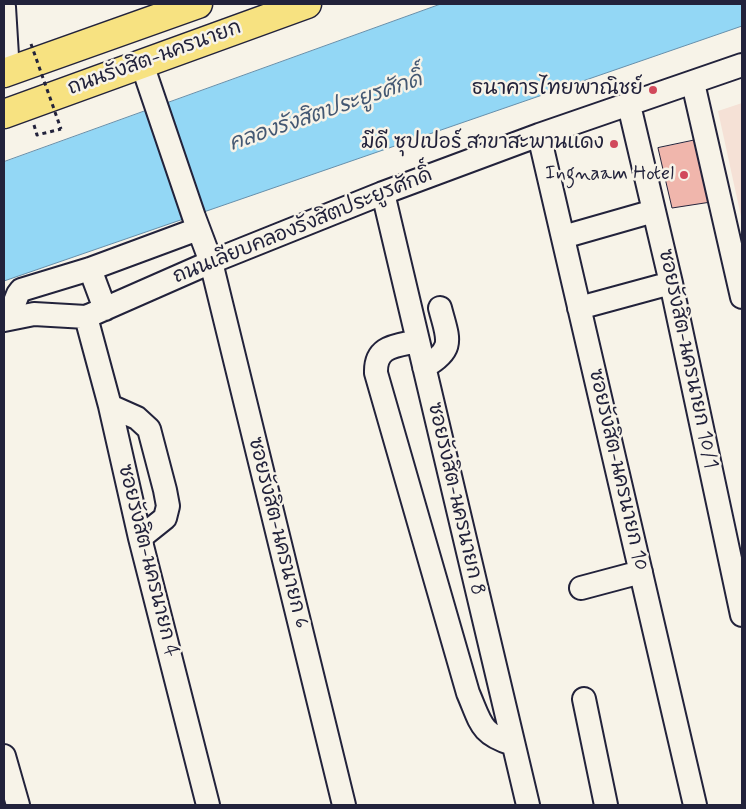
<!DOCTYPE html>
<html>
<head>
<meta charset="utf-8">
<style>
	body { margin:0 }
	#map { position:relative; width:746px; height:809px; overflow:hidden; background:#f7f3e8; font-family:Mynerve,sans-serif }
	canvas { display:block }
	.frame { position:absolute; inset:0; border:5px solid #22223b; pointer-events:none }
</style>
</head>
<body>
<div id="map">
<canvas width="746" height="809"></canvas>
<div class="frame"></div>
</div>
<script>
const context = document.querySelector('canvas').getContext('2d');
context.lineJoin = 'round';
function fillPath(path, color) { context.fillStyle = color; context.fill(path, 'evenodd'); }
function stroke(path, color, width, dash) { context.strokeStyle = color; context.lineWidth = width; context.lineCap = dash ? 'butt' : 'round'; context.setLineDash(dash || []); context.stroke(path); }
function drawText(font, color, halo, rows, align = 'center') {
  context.font = font + ' Mynerve,"Playpen Sans Thai",sans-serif'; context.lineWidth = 5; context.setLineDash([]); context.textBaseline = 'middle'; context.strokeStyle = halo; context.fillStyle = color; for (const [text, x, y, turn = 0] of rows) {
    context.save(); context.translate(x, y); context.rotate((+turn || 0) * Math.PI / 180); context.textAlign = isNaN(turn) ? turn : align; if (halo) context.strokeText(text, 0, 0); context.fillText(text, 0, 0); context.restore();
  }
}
const built = new Path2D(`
	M742,103V221L718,111Z`);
const water = new Path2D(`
	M441,4H742V26L4,281V162Z`);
const building = new Path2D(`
	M696,140L711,202L672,208L658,148Z`);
const path = new Path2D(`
	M34,125L37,135L61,129`);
const minor = new Path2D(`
	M4,7L8,72
	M142,64L194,217L211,262L344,805
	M693,83L742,297
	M629,105L671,283L742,615
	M539,135L695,805
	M383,193L528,805
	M563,237L654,211
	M90,269L105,309
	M579,308L671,283
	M86,317L110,406L140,538L208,805
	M8,319L18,294L21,290L90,269L198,229
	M4,320L34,314L86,317L211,262L383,193L539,135L742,65
	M418,341C397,346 375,345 376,373L468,693C481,723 480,734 513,744
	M424,367C456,349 448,339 440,308
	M110,406L137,418L149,429L165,490L168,506L165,518L140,538
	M581,588L641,572
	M584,699L606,805
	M4,756L18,805`);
const major = new Path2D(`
	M4,73L198,4
	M4,114L307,4`);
const pathBridge = new Path2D(`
	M31,44L61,129`);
const markers = [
	[653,90,5,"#d1495b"],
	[614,144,5,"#d1495b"],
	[684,175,5,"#d1495b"]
];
const streetNames = [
	["ถนนรังสิต-นครนายก",155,59,-20],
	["ถนนเลียบคลองรังสิตประยูรศักดิ์",303,227,-22],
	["ซอยรังสิต-นครนายก 10/1",687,359,78],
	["ซอยรังสิต-นครนายก 10",617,470,77],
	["ซอยรังสิต-นครนายก 8",455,499,77],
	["ซอยรังสิต-นครนายก 6",277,533,76],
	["ซอยรังสิต-นครนายก 4",147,561,76]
];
const poiNames = [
	["ธนาคารไทยพาณิชย์",643,90],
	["มีดี ซุปเปอร์ สาขาสะพานแดง",604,144],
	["Ingnaam Hotel",674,175]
];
const waterNames = [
	["คลองรังสิตประยูรศักดิ์",326,113,-19]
];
fillPath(built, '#f5e1d6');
fillPath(water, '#93d7f5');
stroke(water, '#668fab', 1);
fillPath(building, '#f0b6ac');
stroke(building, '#22223b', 1);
stroke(minor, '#22223b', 26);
stroke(major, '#22223b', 31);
stroke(path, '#22223b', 3, [4, 4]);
stroke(minor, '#f7f3e8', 22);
stroke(major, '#f7e281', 28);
stroke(pathBridge, '#22223b', 3, [4, 4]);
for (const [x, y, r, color] of markers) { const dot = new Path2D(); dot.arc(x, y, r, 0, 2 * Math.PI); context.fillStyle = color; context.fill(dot); stroke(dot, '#f7f3e8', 2); }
drawText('20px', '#22223b', '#f7f3e8', streetNames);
drawText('20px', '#22223b', '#f7f3e8', poiNames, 'right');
drawText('italic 21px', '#445873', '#f7f3e8', waterNames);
</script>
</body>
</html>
